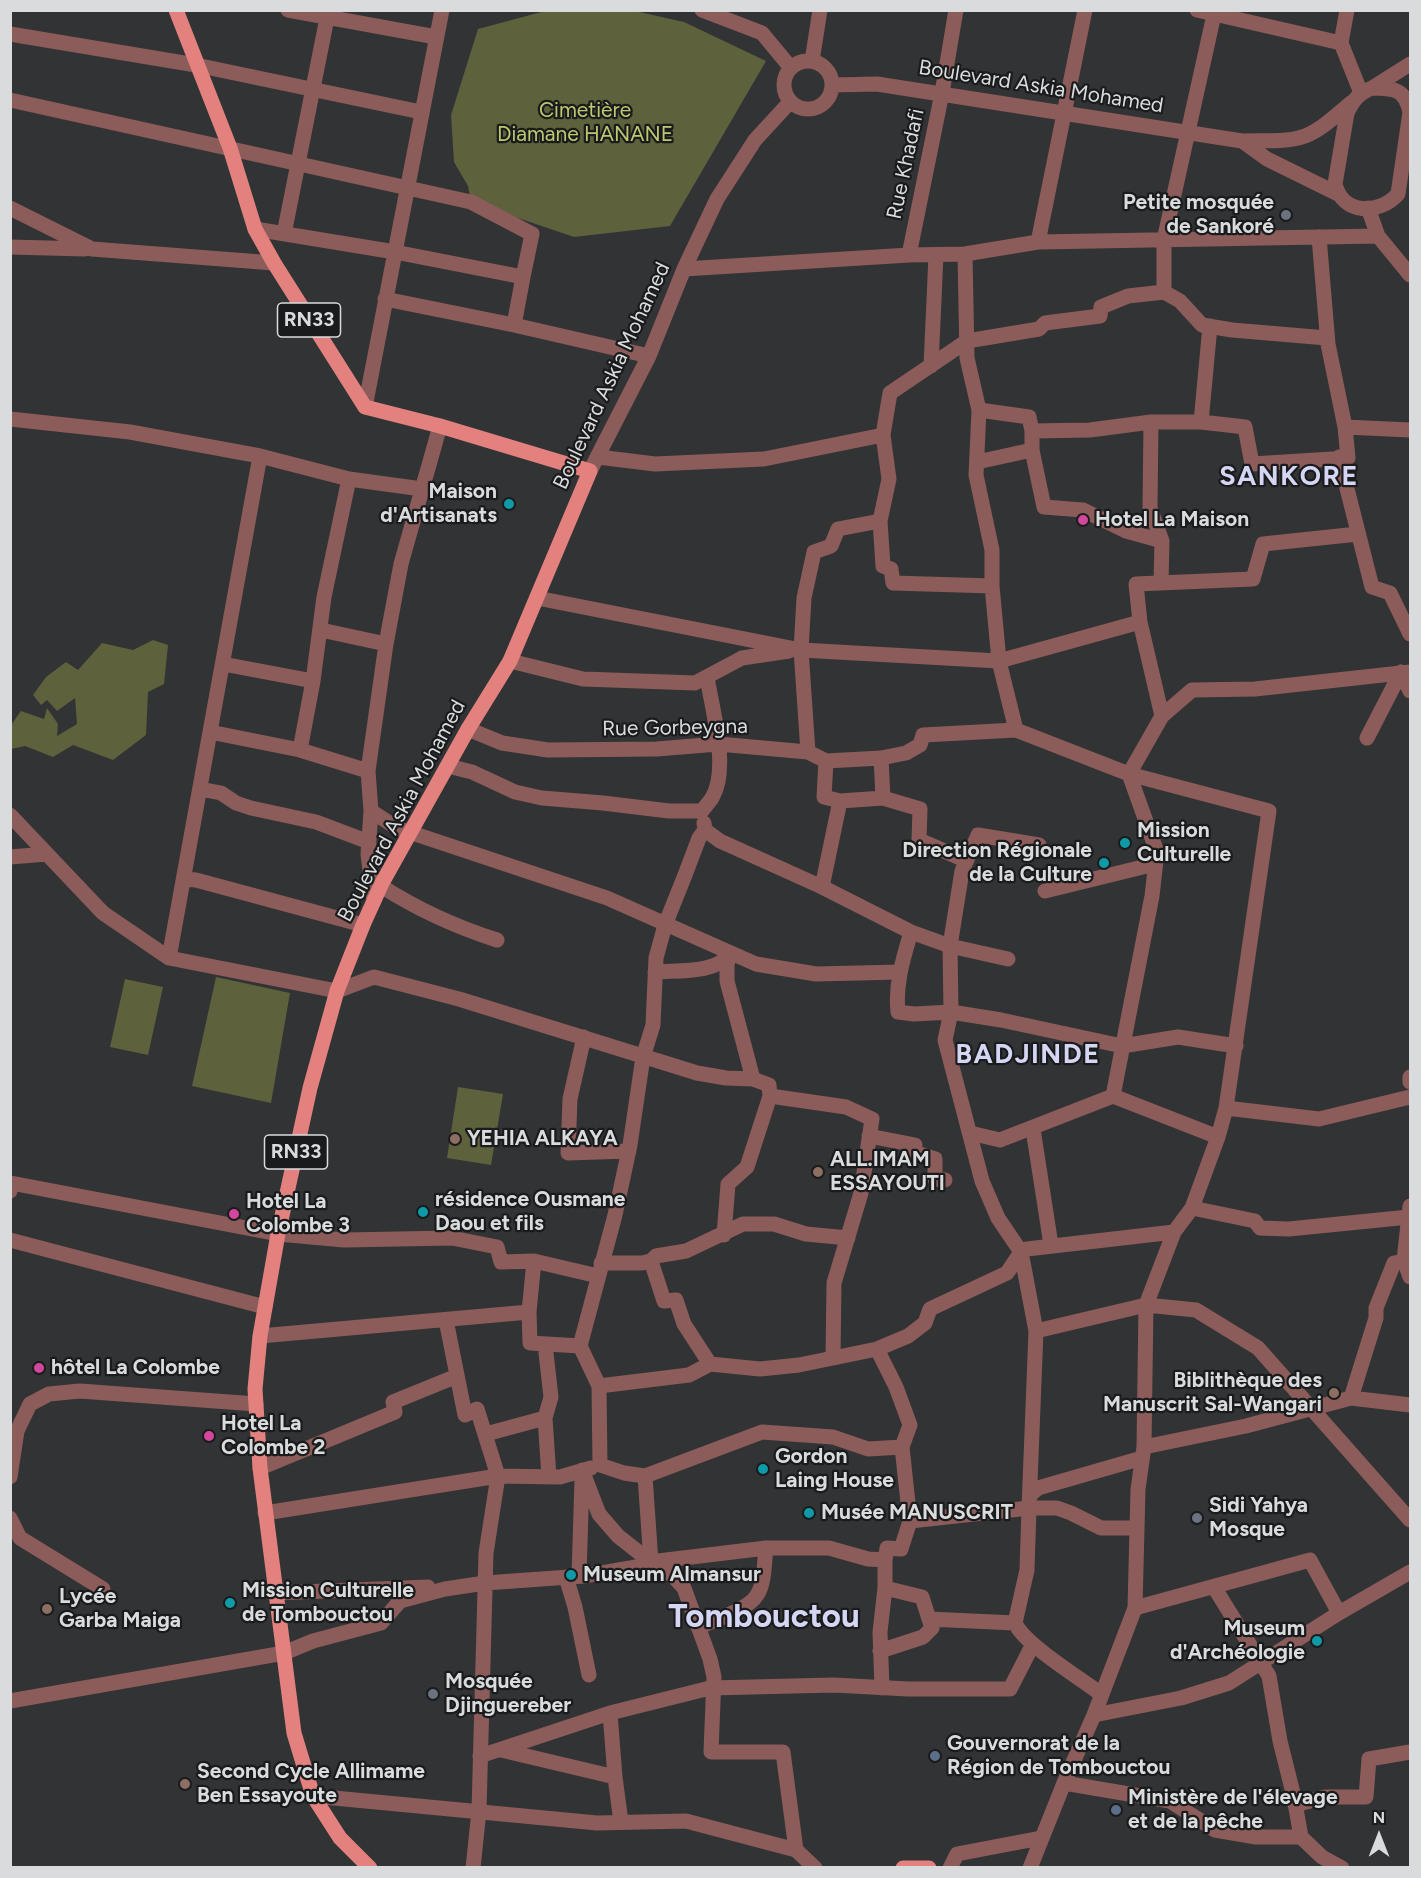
<!DOCTYPE html>
<html>
<head>
<meta charset="utf-8">
<style>
	body { margin:0 }
	#map { position:relative; width:1421px; height:1878px; overflow:hidden; background:#323335; font-family:Figtree,sans-serif }
	canvas { display:block }
	.frame { position:absolute; inset:0; border:12px solid #dadbdc; pointer-events:none }
	.north { position:absolute; left:1349px; top:1806px; width:60px; height:60px; -webkit-text-stroke:4px #1a1b1c; paint-order:stroke; rotate:0deg; font-size:16px; font-weight:700; line-height:24px; text-align:center; color:#dadbdc }
	.north::after { content:''; display:block; margin:auto; width:21px; height:27px; background:#dadbdc; clip-path:polygon(50% 0,100% 100%,50% 72%,0 100%) }
</style>
</head>
<body>
<div id="map">
<canvas width="1421" height="1878"></canvas>
<div class="frame"></div>
<div class="north">N</div>
</div>
<script>
const context = document.querySelector('canvas').getContext('2d');
context.lineJoin = 'round';
function fillPath(path, color) { context.fillStyle = color; context.fill(path, 'evenodd'); }
function stroke(path, color, width, dash) { context.strokeStyle = color; context.lineWidth = width; context.lineCap = dash ? 'butt' : 'round'; context.setLineDash(dash || []); context.stroke(path); }
function drawText(font, color, halo, rows, align = 'center') {
  context.font = font + ' Figtree,sans-serif'; context.lineWidth = 4.5; context.setLineDash([]); context.textBaseline = 'middle'; context.strokeStyle = halo; context.fillStyle = color; for (const [text, x, y, turn = 0] of rows) {
    context.save(); context.translate(x, y); context.rotate((+turn || 0) * Math.PI / 180); context.textAlign = isNaN(turn) ? turn : align; if (halo) context.strokeText(text, 0, 0); context.fillText(text, 0, 0); context.restore();
  }
}
const green = new Path2D(`
	M545,11H635L684,22L766,61L670,226L574,237L471,202L468,186L454,162L451,115L478,29Z
	M153,640L168,645L164,684L148,692L146,735L113,760L73,745L53,757L25,746L11,749V725L21,711L44,719L47,708L58,724L57,736L77,724L75,698L57,711L47,700L41,705L33,695L46,677L66,662L78,670L102,643L133,650Z
	M216,977L290,993L271,1103L192,1086Z
	M125,979L163,987L148,1055L110,1047Z
	M458,1087L503,1094L491,1165L447,1158Z`);
const minor = new Path2D(`
	M288,10L436,37
	M702,10L762,33L791,68
	M1197,10L1341,43
	M1347,10L1341,43L1361,93
	M10,34L196,65L421,112
	M812,61L820,10
	M784 85a24 24 0 1 1 48 0a24 24 0 1 1-48 0Z
	M832,85L877,84L1242,141C1262,140 1286,143 1305,136C1323,129 1337,114 1352,102
	M1372,88C1394,88 1405,89 1410,112L1398,194C1379,215 1343,215 1335,184L1347,113C1353,100 1359,93 1372,88Z
	M1372,88L1410,64
	M10,100L471,202L532,234L523,277L395,252L255,229
	M1242,141L1267,159L1338,194
	M10,208L92,249L274,263
	M1368,208L1378,236L1410,275
	M284,234L327,18
	M1319,237L1328,344L1345,427L1410,430
	M1038,242L1085,10
	M10,247L85,249
	M965,254L967,358L979,410L976,475L992,550V586L999,661L1140,622
	M909,255L942,93L956,10
	M684,269L909,255L965,254L1038,242L1378,236
	M523,277L514,325L649,356
	M1164,292V240L1215,10
	M385,299L514,325
	M931,366L936,255
	M365,407L442,10
	M979,410L1029,417L1032,431
	M10,419L130,432L260,456L349,479L422,489
	M1151,422L1150,508L1162,541
	M1201,422L1210,326
	M598,457L655,464L764,459L883,435
	M1339,457L1372,587L1390,593L1410,634
	M977,462L1032,450
	M590,471L649,356L684,269L717,199L755,140L790,102
	M1161,583L1162,541L1126,531L1083,510L1044,507L1032,450V431L1090,430L1151,422H1201L1245,427L1252,464L1348,458L1345,427
	M992,586L893,583L891,569L883,566L880,521L889,479L883,435L890,393L967,341L1039,329L1045,323L1100,316L1101,307L1128,296L1164,292L1180,301L1202,325L1232,330L1327,338
	M537,598L801,650L999,661L1016,730L1129,774L1269,811L1226,1108L1218,1137L1192,1208L1174,1232L1146,1305L1144,1447L1138,1489L1135,1608L1094,1715L1064,1783L1030,1868
	M321,630L386,644
	M510,661L583,679L695,683L742,658L789,651
	M223,664L313,681
	M1401,672L1410,691
	M1162,716L1140,622L1136,584L1253,579L1263,544L1358,534
	M468,729L502,743L548,750L657,749L718,744L808,752L826,761L881,758L906,753L920,745L923,735L1016,730
	M210,732L300,750L368,771
	M1367,738L1401,672
	M300,750L313,681L324,597L349,479
	M808,752L801,650L804,598L814,552L831,546L838,529L880,521
	M881,758L883,798
	M448,766L472,772L515,792L542,798L603,803L669,811H702C705,806 711,801 713,796C729,767 712,709 707,677
	M200,789L221,793L236,803L251,808L316,822L369,842
	M840,801L883,798L920,809L919,840L965,860
	M371,811L397,828L607,898L756,964L816,974L900,972
	M10,815L103,913L169,958L337,991L374,977L459,999L697,1073L726,1078L753,1079L769,1085L770,1096L846,1107L872,1119L861,1193L834,1283L833,1357
	M704,823L705,830L720,841L822,887L911,932L950,946L1008,959
	M10,857L47,854
	M184,879L196,880L363,925
	M381,886C417,909 456,927 497,940
	M822,887L840,801L824,797L826,761
	M1045,891L1155,864
	M374,901L368,854L371,811L368,771L386,644L401,564L440,426
	M911,932C903,959 895,984 898,1012L914,1014L951,1012L1001,1020L1122,1046L1178,1037L1236,1046
	M730,953L727,965V981L753,1079
	M169,958L260,456
	M655,972C678,970 715,974 730,954
	M584,1037L570,1099L568,1153L629,1151
	M1410,1077V1082
	M1113,1096L1152,896L1157,852L1129,774L1162,716L1192,690L1255,689L1410,672
	M1226,1108L1319,1119L1410,1097
	M1033,1129L1051,1245
	M970,1133L1000,1140L1113,1096L1218,1137
	M869,1136L915,1145L913,1152L935,1159V1179L945,1180
	M10,1191L11,1183L278,1234L344,1240L452,1238L497,1247L501,1262L534,1261L598,1276
	M1410,1206L1404,1260L1410,1277
	M1192,1208L1255,1221L1260,1228L1289,1229L1409,1217
	M724,1235L728,1184L747,1167L770,1096
	M10,1240L265,1307
	M651,1261L664,1301L676,1300L684,1324L710,1364
	M601,1263H642L651,1261L656,1256L686,1251L743,1224H774L806,1234L848,1238
	M529,1312L534,1261
	M446,1320L465,1415L477,1409L498,1476L486,1553L479,1811L473,1868
	M1036,1331L1146,1305L1196,1310L1258,1348L1410,1520
	M260,1336L529,1312L530,1343L580,1346L599,1386L689,1375L710,1364L760,1369L799,1365L877,1349L908,1336L925,1323L930,1309L1007,1273L1021,1252L1027,1249L1174,1232
	M545,1344L551,1397L545,1418L549,1477
	M580,1346L615,1215L630,1145L643,1057L653,1025L656,958L665,925L685,875L699,838L705,830
	M599,1386L600,1465L624,1473L645,1476L762,1432L833,1437L868,1449L902,1447L910,1425L896,1387L877,1349
	M1351,1398L1376,1318V1308L1394,1263L1410,1260
	M486,1434L545,1418
	M902,1447L910,1521
	M1144,1447L1246,1426L1351,1398L1410,1405
	M260,1468L395,1412L393,1402L457,1376
	M582,1470L599,1514L618,1536L651,1562L672,1575L684,1588L710,1659L714,1677L711,1752H783L796,1850
	M645,1476L651,1562
	M10,1477L17,1431L30,1404L49,1394L80,1391L256,1404
	M1030,1495L1038,1488L1142,1458
	M265,1513L498,1476L560,1477L591,1468
	M10,1518L20,1538L103,1589
	M885,1560L887,1548L901,1549L910,1521L1029,1508L1036,1331L1021,1252L998,1218L982,1181L945,1040L951,1012L950,946L962,871L978,835L1039,845
	M579,1576L582,1479
	M566,1577L575,1607L589,1675
	M1214,1587L1269,1676L1280,1741L1294,1797L1301,1837
	M275,1593L428,1587
	M1135,1608L1310,1560L1339,1613
	M1015,1623L1027,1570L1029,1508H1057L1071,1513L1101,1528H1137
	M698,1627C713,1621 748,1610 757,1595C765,1583 764,1563 766,1548
	M880,1651L923,1637L932,1628L929,1619
	M882,1688L880,1632L885,1588
	M10,1701L284,1653L313,1641L381,1623L400,1601L445,1589L485,1583L584,1576L642,1566L658,1561L766,1548H829L868,1559L885,1560V1588L922,1597L929,1619L1015,1623C1024,1644 1080,1678 1101,1694
	M610,1713L615,1777L621,1822
	M1094,1715L1181,1698L1229,1683L1339,1613L1410,1572
	M501,1750L615,1777
	M480,1756L610,1713L710,1688L834,1685L908,1689H1010L1033,1644
	M1064,1783L1170,1801L1215,1830L1256,1837H1301L1322,1857L1342,1868
	M313,1796L597,1823L686,1821L796,1850L815,1868
	M1295,1805L1325,1797H1366L1369,1759L1410,1752
	M950,1868L957,1854L1041,1838`);
const major = new Path2D(`
	M176,10L230,148L255,229L274,263L365,407L440,426L590,471L510,661L468,729L382,883L363,925L337,991L310,1088L278,1234L260,1336L255,1389L260,1468L294,1733L313,1796L340,1838L370,1868
	M903,1868H929`);
const markers = [
	[1286,215,6,"#6b7280"],
	[509,504,6,"#0f9aa8"],
	[1083,520,6,"#d1479c"],
	[1125,843,6,"#0f9aa8"],
	[1104,863,6,"#0f9aa8"],
	[455,1139,6,"#8d6e63"],
	[818,1172,6,"#8d6e63"],
	[423,1212,6,"#0f9aa8"],
	[234,1214,6,"#d1479c"],
	[39,1368,6,"#d1479c"],
	[1334,1393,6,"#8d6e63"],
	[209,1436,6,"#d1479c"],
	[763,1469,6,"#0f9aa8"],
	[809,1513,6,"#0f9aa8"],
	[1197,1518,6,"#6b7280"],
	[571,1575,6,"#0f9aa8"],
	[230,1603,6,"#0f9aa8"],
	[47,1609,6,"#8d6e63"],
	[1317,1641,6,"#0f9aa8"],
	[433,1694,6,"#6b7280"],
	[935,1756,6,"#5c6f8a"],
	[185,1784,6,"#8d6e63"],
	[1116,1810,6,"#5c6f8a"]
];
const shields = [
	[309,320,63],
	[296,1152,63]
];
const shieldNames = [
	["RN33",309,320],
	["RN33",296,1152]
];
const streetNames = [
	["Boulevard Askia Mohamed",1041,87,9],
	["Rue Khadafi",906,164,-78],
	["Boulevard Askia Mohamed",612,376,-65],
	["Rue Gorbeygna",675,728,-1],
	["Boulevard Askia Mohamed",402,811,-62]
];
const parkNames = [
	["Cimetière",585,111],
	["Diamane HANANE",585,135]
];
const poiNames = [
	["Petite mosquée",1274,203,"right"],
	["de Sankoré",1274,227,"right"],
	["Maison",497,492,"right"],
	["d'Artisanats",497,516,"right"],
	["Hotel La Maison",1095,520],
	["Mission",1137,831],
	["Culturelle",1137,855],
	["Direction Régionale",1092,851,"right"],
	["de la Culture",1092,875,"right"],
	["YEHIA ALKAYA",467,1139],
	["ALL.IMAM",830,1160],
	["ESSAYOUTI",830,1184],
	["résidence Ousmane",435,1200],
	["Daou et fils",435,1224],
	["Hotel La",246,1202],
	["Colombe 3",246,1226],
	["hôtel La Colombe",51,1368],
	["Biblithèque des",1322,1381,"right"],
	["Manuscrit Sal-Wangari",1322,1405,"right"],
	["Hotel La",221,1424],
	["Colombe 2",221,1448],
	["Gordon",775,1457],
	["Laing House",775,1481],
	["Sidi Yahya",1209,1506],
	["Mosque",1209,1530],
	["Musée MANUSCRIT",821,1513],
	["Museum Almansur",583,1575],
	["Mission Culturelle",242,1591],
	["de Tombouctou",242,1615],
	["Lycée",59,1597],
	["Garba Maiga",59,1621],
	["Museum",1305,1629,"right"],
	["d'Archéologie",1305,1653,"right"],
	["Mosquée",445,1682],
	["Djinguereber",445,1706],
	["Gouvernorat de la",947,1744],
	["Région de Tombouctou",947,1768],
	["Second Cycle Allimame",197,1772],
	["Ben Essayoute",197,1796],
	["Ministère de l'élevage",1128,1798],
	["et de la pêche",1128,1822]
];
const districtNames = [
	["SANKORE",1289,477],
	["BADJINDE",1028,1055]
];
const townNames = [
	["Tombouctou",764,1617]
];
fillPath(green, '#5d613c');
stroke(minor, '#8c5c5a', 15);
stroke(major, '#e3817f', 15);
for (const [x, y, r, color] of markers) { const dot = new Path2D(); dot.arc(x, y, r, 0, 2 * Math.PI); context.fillStyle = color; context.fill(dot); stroke(dot, '#1a1b1c', 2); }
for (const [x, y, w] of shields) { const box = new Path2D(); box.roundRect(x - w / 2, y - 17, w, 34, 4.5); context.fillStyle = '#1a1b1c'; context.fill(box); stroke(box, '#dadbdc', 1.5); }
drawText('bold 20px', '#dadbdc', null, shieldNames);
drawText('21px', '#dadbdc', '#1a1b1c', streetNames);
drawText('21px', '#bfc76f', '#1a1b1c', parkNames);
drawText('bold 21px', '#dadbdc', '#1a1b1c', poiNames, 'left');
context.letterSpacing = '1.5px';
drawText('bold 27px', '#d4d6f4', '#1a1b1c', districtNames);
context.letterSpacing = '0px';
drawText('bold 33px', '#d4d6f4', '#1a1b1c', townNames);
</script>
</body>
</html>
